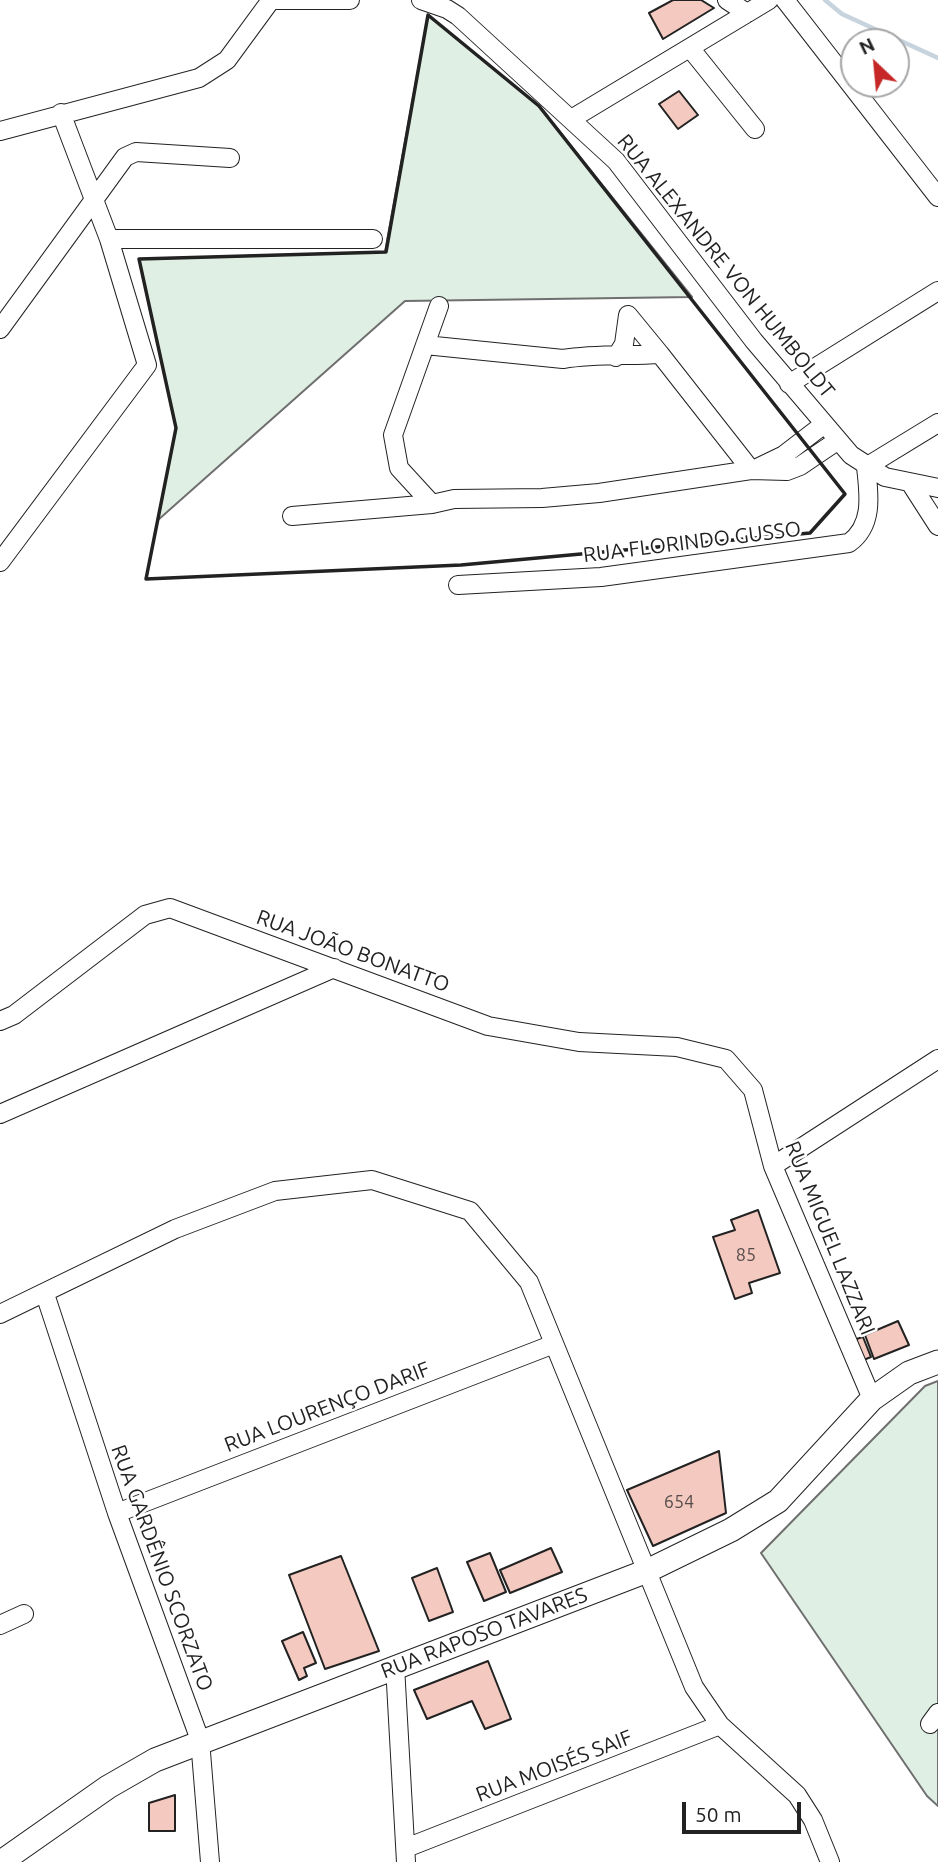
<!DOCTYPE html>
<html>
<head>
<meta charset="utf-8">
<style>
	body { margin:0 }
	#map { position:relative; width:938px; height:1862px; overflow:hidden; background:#fff; font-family:Ubuntu,sans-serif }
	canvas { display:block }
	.north { position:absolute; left:840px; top:28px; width:70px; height:70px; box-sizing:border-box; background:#fff; border:2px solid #a7a7a7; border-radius:50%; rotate:334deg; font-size:19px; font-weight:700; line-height:28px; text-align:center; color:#222 }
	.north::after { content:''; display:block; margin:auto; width:24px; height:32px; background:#c62828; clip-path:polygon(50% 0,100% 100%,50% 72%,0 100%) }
	.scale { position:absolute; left:682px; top:1802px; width:119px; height:32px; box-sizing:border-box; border:4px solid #222; border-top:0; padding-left:9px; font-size:21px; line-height:24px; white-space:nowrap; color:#222; -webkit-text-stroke:5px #fff; paint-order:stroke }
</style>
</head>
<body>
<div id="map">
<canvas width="938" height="1862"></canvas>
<div class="north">N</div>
<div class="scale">50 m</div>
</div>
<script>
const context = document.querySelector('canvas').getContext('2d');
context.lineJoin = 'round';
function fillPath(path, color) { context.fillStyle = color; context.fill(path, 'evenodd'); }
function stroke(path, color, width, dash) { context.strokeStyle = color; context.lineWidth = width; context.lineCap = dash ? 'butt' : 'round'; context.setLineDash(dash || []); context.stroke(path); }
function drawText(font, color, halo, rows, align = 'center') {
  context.font = font + ' Ubuntu,sans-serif'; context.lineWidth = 5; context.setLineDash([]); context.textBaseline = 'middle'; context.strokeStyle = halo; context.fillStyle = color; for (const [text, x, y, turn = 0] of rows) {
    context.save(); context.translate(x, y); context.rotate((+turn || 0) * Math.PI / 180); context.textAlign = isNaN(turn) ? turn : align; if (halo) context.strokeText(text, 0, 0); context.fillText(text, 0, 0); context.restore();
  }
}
const green = new Path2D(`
	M428,15L539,106L692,297L405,301L158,520L176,428L139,259L385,252Z
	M938,1381V1806L927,1796L761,1553L925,1386Z`);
const stream = new Path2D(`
	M825,0L842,14L938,58`);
const building = new Path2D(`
	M673,0H701L714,8L663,39L649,13Z
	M679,91L698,115L678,129L659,104Z
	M758,1210L780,1273L749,1283L752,1293L735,1299L713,1237L735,1230L731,1220Z
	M898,1321L909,1345L874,1359L865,1335Z
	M863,1337L871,1357L861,1361L853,1340Z
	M719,1451L726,1513L653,1546L627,1490Z
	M551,1548L562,1572L510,1593L500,1570Z
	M490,1553L506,1592L484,1601L467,1562Z
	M341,1556L379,1651L325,1669L289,1575Z
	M437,1568L453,1612L429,1621L412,1578Z
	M303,1632L316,1663L304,1668L307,1676L299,1680L282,1641Z
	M488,1661L511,1719L485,1729L472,1701L427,1719L414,1690Z
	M175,1795V1831H149V1803Z`);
const minor = new Path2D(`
	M273,0H350
	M421,0L447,9L458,16L616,161L754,341L851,455L885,477L938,488
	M727,0L747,13
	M785,0L938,197
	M690,48L755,129
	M573,118L769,0
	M0,131L199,78L227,60L271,0
	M109,239H373
	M0,329L125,157L136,152L230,158
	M425,345L563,359C595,354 627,356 660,354L751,470
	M616,357L624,344L628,315L660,354
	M789,384L938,291
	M757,468L784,455L823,425
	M911,484L938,526
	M432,504L399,468L393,435L439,306
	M292,516L432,504L454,499L542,498L599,493L751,470L787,471L800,466L837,441
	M0,562L147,365L109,239L61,113
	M458,585L601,577L849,543C874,525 869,494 866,467L938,423
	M0,1021L14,1015L145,915L170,908L488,1026L579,1042L677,1047L726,1059L753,1090L773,1166L872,1399
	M0,1114L334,968
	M773,1166L938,1059
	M45,1294L117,1513L200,1740L210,1862
	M0,1314L175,1229L275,1191L372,1180L470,1211L529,1282L694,1687L720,1725L797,1795L813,1820L830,1862
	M117,1513L554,1344
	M0,1625L24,1614
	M395,1666L406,1862
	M930,1724L938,1713
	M406,1848L720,1725`);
const major = new Path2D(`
	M1,1862L108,1787L155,1760L647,1571L731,1530L778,1501L872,1399L909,1373L938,1362`);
const wall = new Path2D(`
	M428,15L539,106L845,494L810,533L461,565L146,579L176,428L139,259L386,252Z`);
const numberNames = [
	["85",746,1255],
	["654",679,1502]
];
const streetNames = [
	["RUA ALEXANDRE VON HUMBOLDT",726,266,51],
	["RUA FLORINDO GUSSO",692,542,-7],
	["RUA JOÃO BONATTO",353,951,20],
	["RUA MIGUEL LAZZARI",830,1238,68],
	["RUA LOURENÇO DARIF",327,1407,-21],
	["RUA GARDÊNIO SCORZATO",162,1568,70],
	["RUA RAPOSO TAVARES",484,1633,-21],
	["RUA MOISÉS SAIF",554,1766,-21]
];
fillPath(green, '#e0efe3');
stroke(green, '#6f6f6f', 2);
stroke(stream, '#c7d3dd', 4.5);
fillPath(building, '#f3c9c0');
stroke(building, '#222', 2);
stroke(minor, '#222', 20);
stroke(major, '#222', 25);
stroke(minor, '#fff', 18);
stroke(major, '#fff', 23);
stroke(wall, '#222', 3.5);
drawText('18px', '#564c4a', null, numberNames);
drawText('21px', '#222', '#fff', streetNames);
</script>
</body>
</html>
